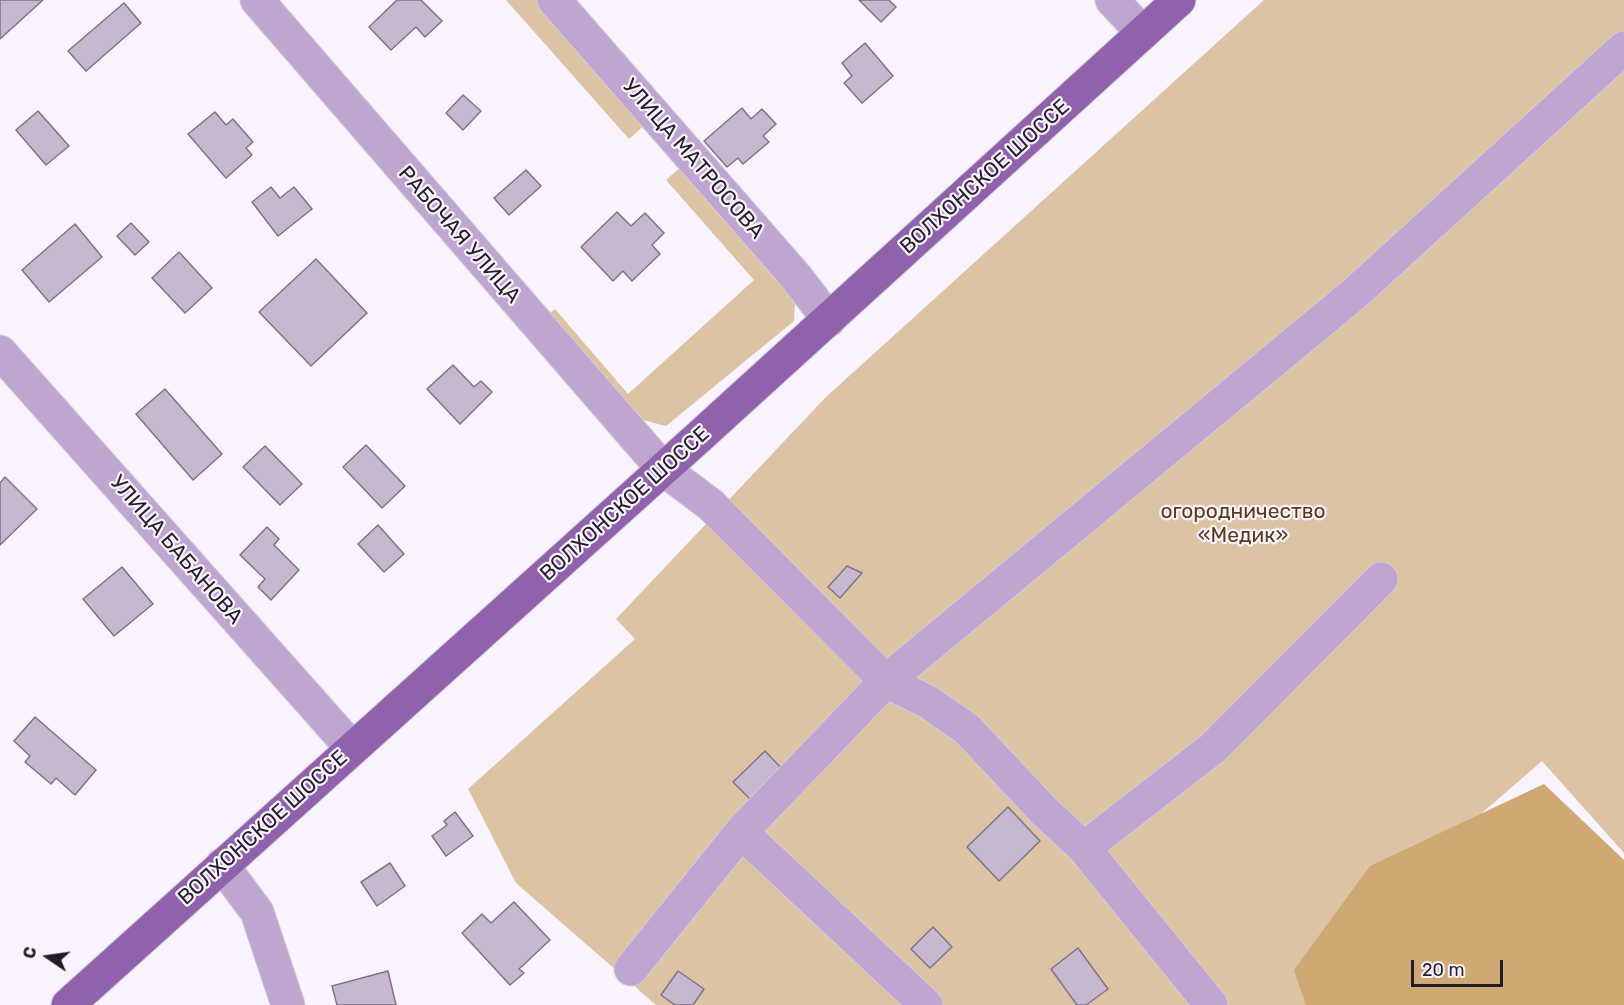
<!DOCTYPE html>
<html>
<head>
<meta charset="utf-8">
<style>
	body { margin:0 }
	#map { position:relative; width:1624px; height:1005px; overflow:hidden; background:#f9f3fd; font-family:Rubik,sans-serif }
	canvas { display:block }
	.north { position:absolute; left:18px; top:927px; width:60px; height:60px; -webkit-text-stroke:4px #f9f3fd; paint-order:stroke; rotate:283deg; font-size:16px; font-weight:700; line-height:24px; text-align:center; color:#221d26 }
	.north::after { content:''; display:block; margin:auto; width:21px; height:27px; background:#221d26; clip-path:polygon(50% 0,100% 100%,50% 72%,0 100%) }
	.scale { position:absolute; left:1411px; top:960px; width:92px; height:27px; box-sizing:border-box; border:3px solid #221d26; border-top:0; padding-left:8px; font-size:18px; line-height:21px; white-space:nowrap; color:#221d26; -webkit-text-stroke:4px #f9f3fd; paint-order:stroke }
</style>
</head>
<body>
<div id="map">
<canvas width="1624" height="1005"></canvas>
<div class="north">С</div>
<div class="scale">20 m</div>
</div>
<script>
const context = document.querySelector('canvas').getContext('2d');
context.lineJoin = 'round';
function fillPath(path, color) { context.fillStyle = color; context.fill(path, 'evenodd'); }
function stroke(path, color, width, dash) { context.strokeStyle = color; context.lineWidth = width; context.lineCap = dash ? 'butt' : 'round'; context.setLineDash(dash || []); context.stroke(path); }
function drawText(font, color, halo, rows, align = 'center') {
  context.font = font + ' Rubik,sans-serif'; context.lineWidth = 4.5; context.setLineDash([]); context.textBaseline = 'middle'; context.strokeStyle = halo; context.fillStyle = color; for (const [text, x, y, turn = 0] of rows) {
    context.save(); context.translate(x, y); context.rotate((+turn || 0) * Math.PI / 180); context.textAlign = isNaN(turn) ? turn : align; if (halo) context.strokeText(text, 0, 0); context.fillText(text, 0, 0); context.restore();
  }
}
const green = new Path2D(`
	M506,0H541L648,122L629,139Z
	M1264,0H1624V853L1542,761L1482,813L1317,1005H656L516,883L468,789L635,639L616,619L826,397Z
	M683,165L775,273L795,302L794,321L666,426L639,419L546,316L555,309L628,394L754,280L666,180Z`);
const forest = new Path2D(`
	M1544,784L1624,860V1005H1306L1294,970L1370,866Z`);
const building = new Path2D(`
	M0,0H43L0,39Z
	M397,0H421L442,21L425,37L416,27L391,50L369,27Z
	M859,0H889L896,7L881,22Z
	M124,3L141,23L86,71L68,51Z
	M865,43L893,76L862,103L844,83L852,76L842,63Z
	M463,95L481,111L463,130L446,113Z
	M742,108L751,119L762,109L776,124L763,136L769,142L743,164L738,158L727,167L704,141Z
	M38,111L69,146L46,165L16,130Z
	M215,112L226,125L233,119L253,142L246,148L252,155L226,178L188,134Z
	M526,170L541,186L509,215L494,198Z
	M271,187L280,198L294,187L312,209L278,236L252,202Z
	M617,212L631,226L645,213L664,233L652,245L660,254L632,281L623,271L613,281L581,247Z
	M131,223L149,242L135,255L117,236Z
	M75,224L102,257L49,302L22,270Z
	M179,252L212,288L185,313L152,278Z
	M316,259L367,313L311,366L259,312Z
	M453,365L474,387L481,381L492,392L460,424L427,389Z
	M165,389L222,454L193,480L136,414Z
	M366,445L405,486L382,508L343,467Z
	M265,446L302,484L280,505L243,467Z
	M5,477L37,509L0,545V483Z
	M378,525L404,554L384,572L358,544Z
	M267,527L279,539L274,545L299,570L271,600L258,587L265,579L240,555Z
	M847,566L862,573L840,598L828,587Z
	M122,567L153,604L114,636L83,599Z
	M35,717L96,770L75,795L56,778L51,784L25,762L30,756L14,741Z
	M765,751L783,770L751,800L733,782Z
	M1008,807L1040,841L999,881L967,847Z
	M455,812L473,836L446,856L432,836L447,825L444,821Z
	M390,863L405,886L377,906L361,882Z
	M514,902L550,940L519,969L524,973L510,985L462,933L482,914L491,923Z
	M933,927L952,947L930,968L911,949Z
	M1078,948L1108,989L1086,1005H1077L1051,969Z
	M388,971L396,1005H337L332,986Z
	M678,971L704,989L693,1005H675L661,995Z`);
const minor = new Path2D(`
	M257,0L663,469L711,505L886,681L928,702L967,729L1044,811L1084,848L1211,1005
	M554,0L797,278L829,320
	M1112,0L1143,33
	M0,352L352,748
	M741,832L926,1005
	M1084,848L1213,748L1381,579
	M222,865L257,912L288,1005
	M631,969L741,832L886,681L1354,294L1624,48`);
const major = new Path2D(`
	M68,1005L700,436L1179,0`);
const streetNames = [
	["УЛИЦА МАТРОСОВА",693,159,49],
	["ВОЛХОНСКОЕ ШОССЕ",985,177,-42],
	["РАБОЧАЯ УЛИЦА",459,235,49],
	["ВОЛХОНСКОЕ ШОССЕ",625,504,-42],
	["УЛИЦА БАБАНОВА",176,550,49],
	["ВОЛХОНСКОЕ ШОССЕ",263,828,-42]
];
const parkNames = [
	["огородничество",1243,512],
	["«Медик»",1243,536]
];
fillPath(green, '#dbc3a3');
fillPath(forest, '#cfa873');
fillPath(building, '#c6b8cf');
stroke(building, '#807389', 1.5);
stroke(minor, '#d2ccd6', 35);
stroke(major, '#d2ccd6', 35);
stroke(minor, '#bfa6d0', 33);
stroke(major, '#9162ac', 33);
drawText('21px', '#221d26', '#f9f3fd', streetNames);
drawText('21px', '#593e15', '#f9f3fd', parkNames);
</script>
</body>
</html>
